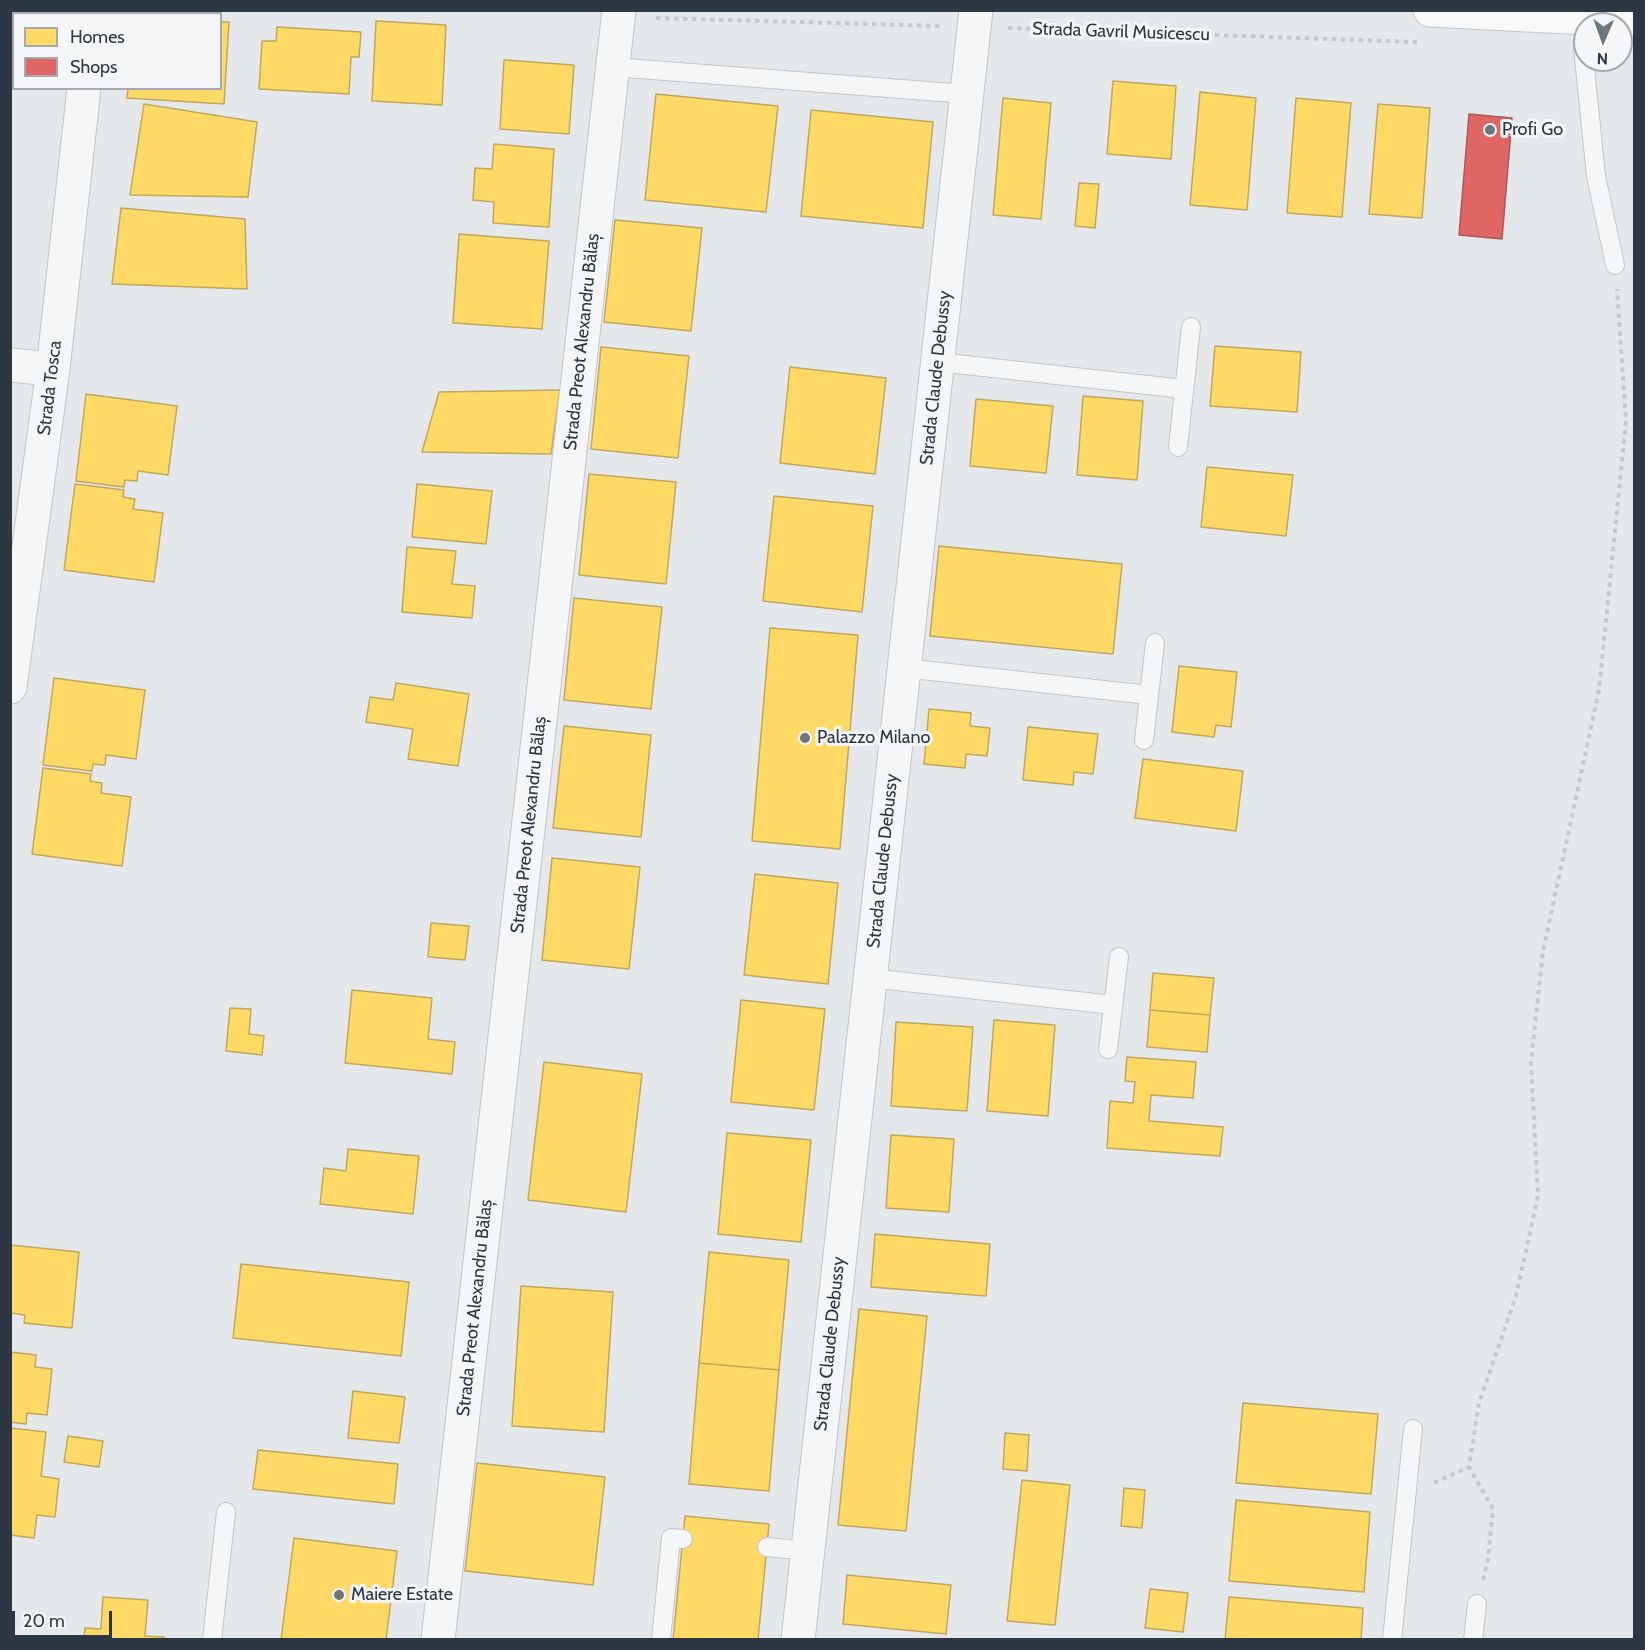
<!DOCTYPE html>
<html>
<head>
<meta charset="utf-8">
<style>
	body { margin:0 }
	#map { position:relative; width:1645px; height:1650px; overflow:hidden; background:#e5e8ea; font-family:Cabin,sans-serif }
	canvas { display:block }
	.frame { position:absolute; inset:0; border:12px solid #2d3743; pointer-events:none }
	.legend { position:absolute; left:12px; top:12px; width:210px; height:78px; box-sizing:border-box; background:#f4f6f8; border:2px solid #a4aab0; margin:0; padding:8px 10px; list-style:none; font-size:18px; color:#2d3743 }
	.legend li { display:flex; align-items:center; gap:12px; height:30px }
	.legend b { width:30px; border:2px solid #a4aab0 }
	.north { position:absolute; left:1573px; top:12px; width:60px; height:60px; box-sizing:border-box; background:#f4f6f8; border:2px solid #a4aab0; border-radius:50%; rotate:182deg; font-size:16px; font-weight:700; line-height:24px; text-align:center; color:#2d3743 }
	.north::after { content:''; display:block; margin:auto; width:21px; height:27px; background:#6d757d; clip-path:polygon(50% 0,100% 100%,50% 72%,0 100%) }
	.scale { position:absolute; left:12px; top:1611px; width:100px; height:27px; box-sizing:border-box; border:3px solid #2d3743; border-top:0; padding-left:8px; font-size:18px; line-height:21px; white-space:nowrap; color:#2d3743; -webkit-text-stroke:4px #f4f6f8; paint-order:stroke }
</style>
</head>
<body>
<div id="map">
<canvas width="1645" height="1650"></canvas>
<div class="frame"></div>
<ul class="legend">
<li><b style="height:16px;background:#ffd966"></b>Homes</li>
<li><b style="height:16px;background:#e06666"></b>Shops</li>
</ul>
<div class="north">N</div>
<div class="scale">20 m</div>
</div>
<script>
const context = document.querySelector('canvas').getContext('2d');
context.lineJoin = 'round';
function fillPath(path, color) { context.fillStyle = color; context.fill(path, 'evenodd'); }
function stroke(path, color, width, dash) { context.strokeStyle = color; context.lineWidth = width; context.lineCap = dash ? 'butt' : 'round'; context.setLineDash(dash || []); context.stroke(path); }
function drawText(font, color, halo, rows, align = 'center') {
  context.font = font + ' Cabin,sans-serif'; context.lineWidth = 6; context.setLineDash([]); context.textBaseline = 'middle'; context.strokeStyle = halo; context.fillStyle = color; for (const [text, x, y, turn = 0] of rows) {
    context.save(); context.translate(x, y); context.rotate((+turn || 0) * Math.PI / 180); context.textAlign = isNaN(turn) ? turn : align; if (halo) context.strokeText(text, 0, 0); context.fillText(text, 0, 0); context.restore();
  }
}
const homes = new Path2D(`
	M376,21L446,25L442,105L372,101Z
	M220,22H229L224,104L127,98L128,88H220Z
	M277,27L361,32L359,57H351L349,94L259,89L262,41H276Z
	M504,60L574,65L569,134L500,129Z
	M1113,81L1176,86L1171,159L1107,154Z
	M1200,92L1256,98L1247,210L1190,205Z
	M656,94L778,106L766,212L645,200Z
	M1003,98L1051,103L1041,219L993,215Z
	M1296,98L1351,103L1342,217L1287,213Z
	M144,104L257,122L248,197L130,195Z
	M1378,104L1430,108L1422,218L1369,214Z
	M811,110L933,122L923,228L801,216Z
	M494,144L554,149L549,227L493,223L494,202L473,200L475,168L492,169Z
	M1079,183L1099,184L1095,228L1075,226Z
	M121,208L245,219L247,289L112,284Z
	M615,220L702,228L691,331L604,322Z
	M459,234L549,241L542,329L453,323Z
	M1215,346L1301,352L1297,412L1210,406Z
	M601,347L689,356L678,458L591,449Z
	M790,367L886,378L875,474L780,463Z
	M560,390L551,454L422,452L439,392Z
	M86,394L177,406L168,475L138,471L137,481L125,480L124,487L76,481Z
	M1083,396L1143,401L1137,480L1077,475Z
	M976,399L1053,406L1046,473L970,466Z
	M1207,467L1293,475L1286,536L1201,527Z
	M589,474L676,482L666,584L579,575Z
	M75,484L124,490L123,497L135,499L133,509L163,513L154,582L64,570Z
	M417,484L492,491L486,544L412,537Z
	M774,496L873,506L862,612L763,601Z
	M939,546L1122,564L1113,654L930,636Z
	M407,547L456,551L452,584L475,586L472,618L402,612Z
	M574,598L662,607L651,709L564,700Z
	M770,628L858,635L840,849L752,841Z
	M1179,666L1237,672L1231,727L1216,725L1214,737L1172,732Z
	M54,678L145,690L136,759L106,755L105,765L93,764L92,771L43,765Z
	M396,683L469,694L458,766L408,759L413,729L366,722L370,697L393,700Z
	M929,709L971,713L970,726L990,728L987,756L966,754L965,768L924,764Z
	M564,726L651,735L641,837L553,828Z
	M1028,727L1098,734L1093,774L1074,772L1073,785L1023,780Z
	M1143,759L1243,771L1236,831L1135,818Z
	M43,768L91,774L90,781L102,783L101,793L131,797L122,866L32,854Z
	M552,858L640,867L629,969L542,960Z
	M755,874L838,883L828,984L744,975Z
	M431,923L469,926L465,960L428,957Z
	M1153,973L1214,978L1210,1015L1150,1010Z
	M352,990L432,998L428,1039L455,1042L452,1074L345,1063Z
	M741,1000L825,1009L814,1110L731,1102Z
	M230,1008L251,1009L249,1034L264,1036L262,1055L226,1051Z
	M1150,1010L1210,1015L1207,1052L1147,1047Z
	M994,1020L1055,1025L1048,1116L987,1111Z
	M896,1022L973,1027L967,1111L891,1106Z
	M1127,1057L1196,1062L1193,1098L1151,1095L1149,1121L1223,1127L1220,1156L1107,1148L1110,1101L1133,1103L1135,1082L1125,1081Z
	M544,1062L642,1074L626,1212L528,1200Z
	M727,1133L811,1140L801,1242L718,1234Z
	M891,1135L954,1139L949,1212L886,1208Z
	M348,1149L419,1156L413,1214L320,1204L324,1168L346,1171Z
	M875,1234L990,1244L986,1296L871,1287Z
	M10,1245L79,1252L72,1328L24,1323L25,1315L11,1313L10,1319Z
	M709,1252L789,1260L779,1370L699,1363Z
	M241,1264L409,1282L401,1356L233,1338Z
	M521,1286L613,1292L604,1432L512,1426Z
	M859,1309L927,1316L906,1531L838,1525Z
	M10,1352L36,1355L35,1367L52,1369L47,1415L27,1413L26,1424L10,1422Z
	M699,1363L779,1370L769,1491L689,1484Z
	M353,1391L405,1397L399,1443L348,1438Z
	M1243,1403L1378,1414L1371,1494L1236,1483Z
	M10,1428L46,1432L41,1476L59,1479L55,1517L37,1515L34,1538L10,1535Z
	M1005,1433L1029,1435L1027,1471L1003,1469Z
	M68,1436L103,1441L99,1467L64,1462Z
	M258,1450L398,1464L394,1504L253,1489Z
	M477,1463L605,1477L593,1585L465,1571Z
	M1022,1480L1070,1485L1055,1625L1007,1621Z
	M1124,1488L1145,1490L1142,1528L1121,1526Z
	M1236,1500L1370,1512L1364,1592L1229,1581Z
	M685,1516L769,1524L758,1640H673Z
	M294,1538L397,1551L386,1640H281Z
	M847,1575L951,1585L946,1634L843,1624Z
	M1150,1589L1188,1593L1183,1632L1145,1628Z
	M103,1597L148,1600L145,1636L164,1637V1640H84L85,1628L101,1629Z
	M1229,1597L1363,1608L1361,1640H1225Z`);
const shops = new Path2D(`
	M1469,114L1512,118L1502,239L1459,235Z`);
const path = new Path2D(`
	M656,18L941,26
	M1008,28L1417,42
	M1434,1483L1469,1467
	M1483,1580L1488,1559L1493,1509L1469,1467L1479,1403L1516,1296L1538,1196L1531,1062L1543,951L1599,690L1626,421L1617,289`);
const lane = new Path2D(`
	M1585,25L1583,48L1596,176L1615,265
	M613,67L967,94
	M938,362L1184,389
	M1178,447L1191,327
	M904,668L1149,695
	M1144,740L1155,643
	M870,978L1113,1005
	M1108,1049L1119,957
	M767,1547L807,1551
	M212,1640L226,1512
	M661,1640L671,1538L683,1539
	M1392,1640L1413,1429
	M1473,1640L1477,1604`);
const street = new Path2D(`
	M92,14V10
	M10,365L53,369
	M10,687L53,369L84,88
	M438,1640L619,10
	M798,1640L976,10`);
const secondary = new Path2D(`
	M1430,10L1586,18H1634`);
const markers = [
	[1490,130,6,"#6d757d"],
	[805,738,6,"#6d757d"],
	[339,1595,6,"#6d757d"]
];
const streetNames = [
	["Strada Gavril Musicescu",1121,32,2],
	["Strada Preot Alexandru Bălaș",582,342,-84],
	["Strada Claude Debussy",936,378,-84],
	["Strada Tosca",50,388,-83],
	["Strada Preot Alexandru Bălaș",529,825,-84],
	["Strada Claude Debussy",883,861,-84],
	["Strada Preot Alexandru Bălaș",475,1308,-84],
	["Strada Claude Debussy",830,1344,-84]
];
const poiNames = [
	["Profi Go",1502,130],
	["Palazzo Milano",817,738],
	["Maiere Estate",351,1595]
];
fillPath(homes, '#ffd966');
stroke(homes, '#c0a85c', 1.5);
fillPath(shops, '#e06666');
stroke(shops, '#aa585c', 1.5);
stroke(lane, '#c3c6c8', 20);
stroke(street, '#c3c6c8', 35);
stroke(secondary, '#c3c6c8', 35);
stroke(path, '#c6c8ca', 4, [4.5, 4.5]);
stroke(lane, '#f5f6f7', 18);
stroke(street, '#f5f6f7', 33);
stroke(secondary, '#f8f8f8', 33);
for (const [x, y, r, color] of markers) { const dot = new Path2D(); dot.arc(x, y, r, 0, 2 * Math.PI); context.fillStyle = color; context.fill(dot); stroke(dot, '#f4f6f8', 2); }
drawText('18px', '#2d3743', '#f4f6f8', streetNames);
drawText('18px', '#2d3743', '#f4f6f8', poiNames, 'left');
</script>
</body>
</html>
